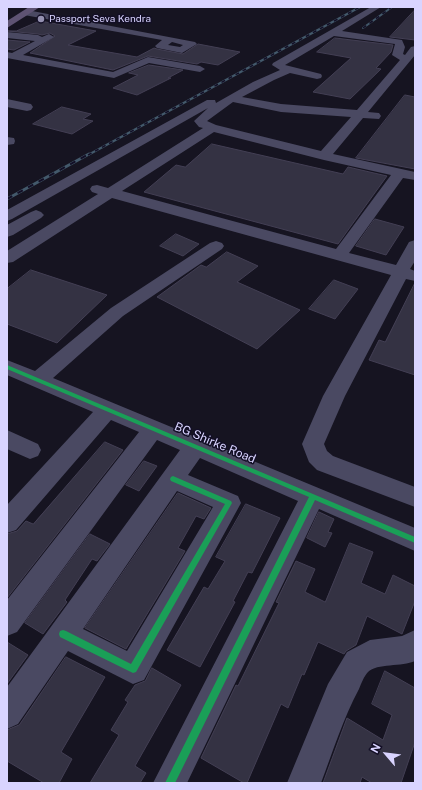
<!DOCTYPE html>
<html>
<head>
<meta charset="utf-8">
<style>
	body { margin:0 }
	#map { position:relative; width:422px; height:790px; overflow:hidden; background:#161421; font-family:"Public Sans",sans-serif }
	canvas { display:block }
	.frame { position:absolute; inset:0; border:8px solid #d9d4ff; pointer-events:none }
	.north { position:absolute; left:366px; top:734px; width:40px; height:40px; -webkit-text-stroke:3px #130f26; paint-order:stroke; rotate:298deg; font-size:11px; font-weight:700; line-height:16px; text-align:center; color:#d9d4ff }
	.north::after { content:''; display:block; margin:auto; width:14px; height:18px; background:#d9d4ff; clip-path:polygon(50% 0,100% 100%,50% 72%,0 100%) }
</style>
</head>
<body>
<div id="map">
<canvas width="422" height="790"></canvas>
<div class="frame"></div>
<div class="north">N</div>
</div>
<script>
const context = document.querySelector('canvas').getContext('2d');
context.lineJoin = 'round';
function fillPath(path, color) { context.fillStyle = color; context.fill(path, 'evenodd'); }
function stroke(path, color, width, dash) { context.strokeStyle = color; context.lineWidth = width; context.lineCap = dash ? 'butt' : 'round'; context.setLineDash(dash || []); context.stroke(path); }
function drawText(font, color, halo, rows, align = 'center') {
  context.font = font + ' "Public Sans",sans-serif'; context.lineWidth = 3; context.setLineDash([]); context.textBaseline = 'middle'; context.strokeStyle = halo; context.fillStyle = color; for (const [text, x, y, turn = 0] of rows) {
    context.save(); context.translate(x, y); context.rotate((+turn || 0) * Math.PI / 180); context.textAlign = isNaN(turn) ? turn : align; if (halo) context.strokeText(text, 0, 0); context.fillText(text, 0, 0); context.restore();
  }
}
const building = new Path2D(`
	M415,10V40L390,37Z
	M40,21L96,31L68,45L137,57L154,48L157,49L183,54L198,44L240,52L218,65L201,62L197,64L148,56L113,70L30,53L55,36L50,33L42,35L38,34L8,31H16Z
	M335,38L393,45L391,52L376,68L381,69L350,99L313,92L351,58L317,52Z
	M7,40L30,42L14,50L7,49Z
	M149,65L183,70L168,78H171L137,95L113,88L138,75L129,73Z
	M405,95L415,97V169L356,158Z
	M62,107L91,114L83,119L93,121L72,134L33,124Z
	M212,144L343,174L348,167L387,176L338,244L144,192L176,165L185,167Z
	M375,219L404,227L386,255L356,246Z
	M176,234L199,244L183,256L160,246Z
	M227,252L258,266L237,282L300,310L257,349L157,297L201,265L206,267Z
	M31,270L107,295L57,343L7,324V289Z
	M334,280L358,289L335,319L309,309Z
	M415,283V375L369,360L379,340L385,342Z
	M105,442L123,450L7,598V534L17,531L26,521L33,524Z
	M144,461L157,466L139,491L126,485Z
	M178,493L211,508L204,519L196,516L178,548L185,551L126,649L85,628Z
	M246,504L280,518L252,573L248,572L233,601L235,602L200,667L167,650L204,587L208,589L225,561L216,557Z
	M319,512L334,519L328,532L332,533L325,547L307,538Z
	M90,534L110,544L97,561L92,559L65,600L67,602L43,634L25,623Z
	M350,543L373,552L361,583L385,594L393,575L415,586V601L402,634L367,616L356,645L346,651L344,654L318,642L304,675L302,674L288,708L281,704L247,783H244L201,758L236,685L238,686L279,603L276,602L296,561L315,569L305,592L325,602Z
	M7,642L28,655L7,684Z
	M66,657L105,677L61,752L72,759L59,783H44L7,761V730L19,725Z
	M152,668L181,685L135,766L146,773L140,783H90L119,735L111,730L128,702L125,700L135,685L145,681Z
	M385,671L415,688V742L401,783H372L362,777L360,783H323L347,718L383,740L392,715L372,704Z`);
const minor = new Path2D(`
	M371,7H381L342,31L402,40L405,47L403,54L405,55L411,47L415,46V55L368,112L379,113L381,116L379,119L363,118L333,154L415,172V180L403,178L349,253L396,265L409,242L415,240V261L410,269L415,271V281L406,279L345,396L324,444L327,451L333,456L415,487V507L317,470L309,462L302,444L323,396L391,275L112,198L13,262L7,263V251L98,194L92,192L90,189L92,186L97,185L108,188L203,128L199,127L194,121L208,108L12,219L7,221V210L207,100H215L216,103L253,82L280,70L272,65L273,63ZM334,36L395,44L392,55L400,60L357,110L281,104L242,97L274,80L290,73L317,79L321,78L322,76L321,74L285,65ZM233,102L281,112L351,117L321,151L216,125L207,121ZM214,132L324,160L391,175L336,249L122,191Z
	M27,10L195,42L197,44L182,53L157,48L155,46L162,40L24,15L23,13L24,11ZM172,42L183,45L180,47L168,45Z
	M7,32L38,35L42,37L49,34L54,37L23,55L113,72L148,57L200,66L205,69L200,72L149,63L114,78L7,58V52L12,53L35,41L7,38Z
	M7,99L31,104L33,107L31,110L27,111L7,107Z
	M7,137L14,138L15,141L14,144L7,145Z
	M36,210L41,212L44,215L41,218L13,235L7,237V225L31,212Z
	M216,241L222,243L224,246L222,249L123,316L53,378L415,528V551L319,509L187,783H153L298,501L200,458L188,475L238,496L241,503L144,680L133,684L68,651L18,724L7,729V687L180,450L157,440L17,632L7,636V600L139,432L111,420L16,530L7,533V505L93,412L7,375V360L35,371L111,308L210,243ZM177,491L213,507L127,651L83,629Z
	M7,430L38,444L41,450L38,456L30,459L7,449Z
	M415,630V661C402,667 377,663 368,672C364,676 361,684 359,689C343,719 333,751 321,783H287L328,684L347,652L370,640L402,636Z`);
const major = new Path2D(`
	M29,7H40L7,28V21Z`);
const railFar1 = new Path2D(`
	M363,28L392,7
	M88,155L360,7`);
const rail = new Path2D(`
	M7,199L89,154`);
const cycleway = new Path2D(`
	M7,365L415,537V543L315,500L175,783H165L309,497L7,369Z
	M173,476L231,501L232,503L136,672L133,673L60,637L59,634L60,631L63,630L66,631L131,664L225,504L171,481L170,479L171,477Z`);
const markers = [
	[41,19,4,"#9591b1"]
];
const farPoinames = [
	["Passport Seva Kendra",49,19]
];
const streetNames = [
	["BG Shirke Road",215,443,23]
];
fillPath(building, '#343243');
stroke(building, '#433f54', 1);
fillPath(minor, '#4a4962');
fillPath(major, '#5e5373');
stroke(railFar1, '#43596b', 2);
stroke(rail, '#43596b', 3);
stroke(railFar1, '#130f26', 1.5, [4]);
stroke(rail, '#130f26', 2, [6]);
fillPath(cycleway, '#1a9f57');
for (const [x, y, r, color] of markers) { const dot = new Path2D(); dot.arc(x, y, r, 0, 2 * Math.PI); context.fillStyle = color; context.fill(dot); stroke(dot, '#130f26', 1.5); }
drawText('10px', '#d9d4ff', '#130f26', farPoinames, 'left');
drawText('12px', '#d9d4ff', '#130f26', streetNames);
</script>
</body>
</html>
